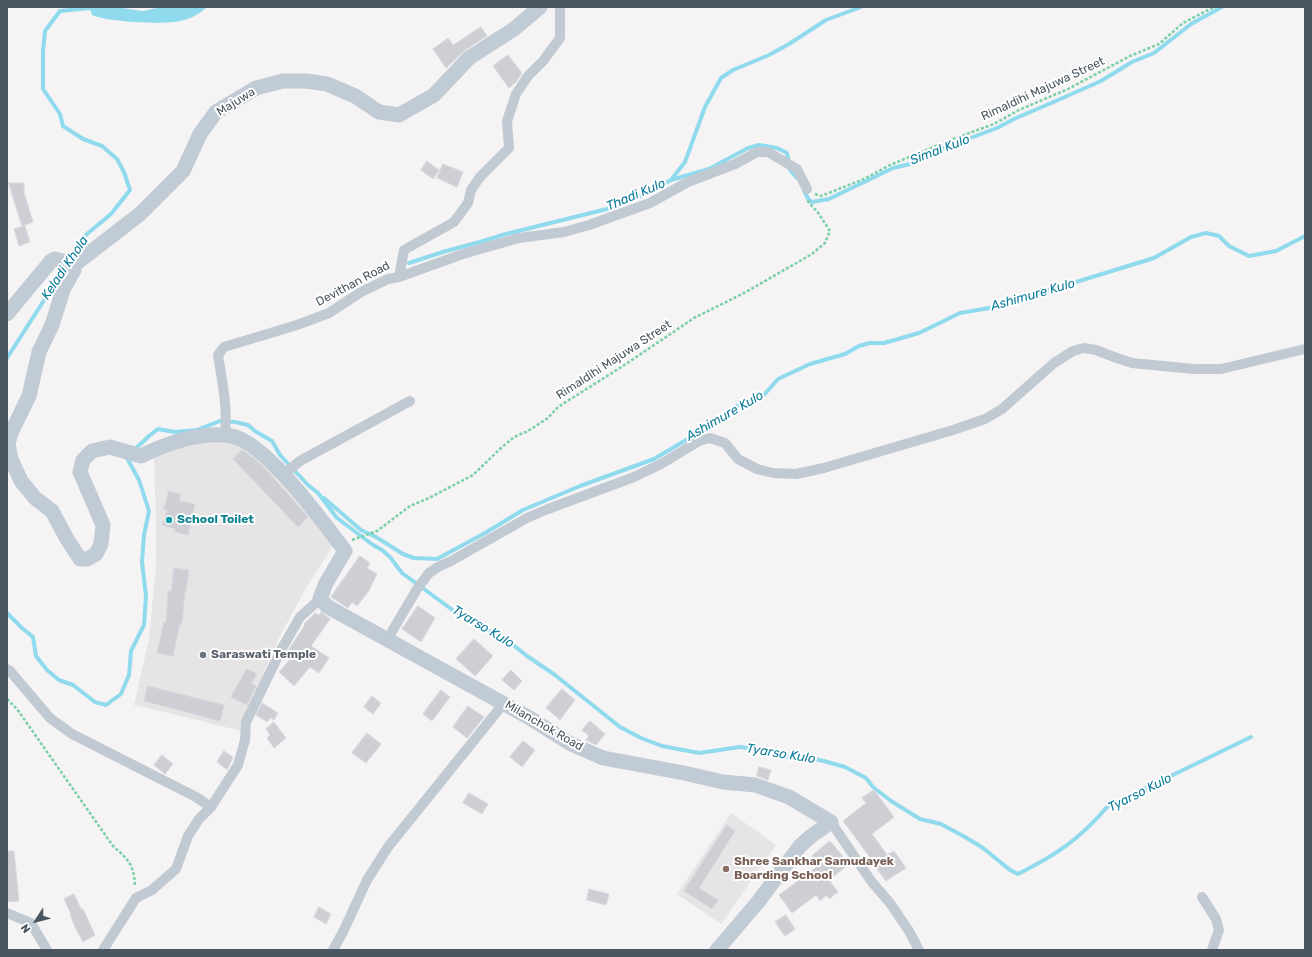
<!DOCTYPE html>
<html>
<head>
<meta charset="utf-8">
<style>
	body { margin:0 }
	#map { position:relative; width:1312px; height:957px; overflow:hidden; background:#f5f3f3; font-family:Rubik,sans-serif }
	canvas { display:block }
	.frame { position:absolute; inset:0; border:8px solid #4a5661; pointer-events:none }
	.north { position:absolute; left:16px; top:901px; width:40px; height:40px; -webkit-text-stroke:3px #fff; paint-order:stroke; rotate:234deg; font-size:11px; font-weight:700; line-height:16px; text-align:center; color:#4a5661 }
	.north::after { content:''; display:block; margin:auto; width:14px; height:18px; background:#4a5661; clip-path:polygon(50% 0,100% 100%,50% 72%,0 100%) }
</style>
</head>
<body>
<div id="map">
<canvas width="1312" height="957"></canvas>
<div class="frame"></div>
<div class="north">N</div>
</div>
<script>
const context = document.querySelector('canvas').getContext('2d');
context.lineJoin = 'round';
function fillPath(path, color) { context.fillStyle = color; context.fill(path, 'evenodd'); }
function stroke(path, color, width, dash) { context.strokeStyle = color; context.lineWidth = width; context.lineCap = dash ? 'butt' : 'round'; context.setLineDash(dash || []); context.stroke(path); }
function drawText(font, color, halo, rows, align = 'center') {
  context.font = font + ' Rubik,sans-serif'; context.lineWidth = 4; context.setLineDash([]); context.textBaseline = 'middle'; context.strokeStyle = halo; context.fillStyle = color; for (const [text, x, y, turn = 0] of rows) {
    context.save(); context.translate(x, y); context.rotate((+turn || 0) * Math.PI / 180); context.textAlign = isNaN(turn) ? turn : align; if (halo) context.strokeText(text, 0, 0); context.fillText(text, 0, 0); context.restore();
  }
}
const education = new Path2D(`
	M219,439L254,448L334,544L306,588L281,634L266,667L241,731L185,717L134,705L149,639L156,564V522L154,456L172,448Z
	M731,813L776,845L721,924L677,894Z`);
const water = new Path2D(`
	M92,7H115L143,11L161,7H207C199,15 186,21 174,22C156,24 108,22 92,15L90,8Z`);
const stream = new Path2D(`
	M671,180L709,169L748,148L759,145L777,148L787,153L790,170L797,178
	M804,191L809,200L812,202L829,199L893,168L910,164L933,152L997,128L1016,118L1049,104L1101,81L1132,62L1154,53L1191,24L1222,7
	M69,260L81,239L111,214L130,190L124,172L117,159L102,146L83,139L63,126L60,114L43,89V51L45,31L60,11L90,8L94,9
	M409,263L446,251L480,242L506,234L611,208L646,194L671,180L685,162L705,107L721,78L733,70L769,55L789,44L826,20L861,7
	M7,358L66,266
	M133,451L149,436L158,429L175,432L197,430L220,421L235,422L248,425L255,431L272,441L280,455L308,485L318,493L337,518L373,545L382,550L390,557L402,573L454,611L507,640L527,656L555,675L620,727L641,738L662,746L699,753L740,747L755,749L772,755L788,757H804L824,761L845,767L866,778L873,787L891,801L920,819L941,824L965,837L983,848L1010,870L1018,874C1056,855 1080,839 1107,807L1251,737
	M324,498L361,530L376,537L403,554L414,558L437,559L485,533L523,510L580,486L654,459L703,430L739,405L763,396L778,379L810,364L845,354L859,346L870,343H884L919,333L960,313L995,307L1154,258L1191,237L1206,233L1219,236L1229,246L1249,256L1276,251L1305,236
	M7,613L22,628L33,637L36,656L47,670L59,680L73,685L95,702L106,705L121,694L129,675L131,651L144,625L146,596L142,562L144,535L149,511L139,480L127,458L129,456`);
const building = new Path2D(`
	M481,27L487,36L464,51L446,68L433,49L448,38L453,45Z
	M508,55L522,73L516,82L509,88L493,66Z
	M427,161L439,170L433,179L421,170Z
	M443,164L463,172L457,187L437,178Z
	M9,183H24V193L33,222L22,226Z
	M25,226L30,242L19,246L14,229Z
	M242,450L255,459L270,474L308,517L298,527L233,459Z
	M169,491L181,494L179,501L195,504L188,535L175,532V529L162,525L167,510H164Z
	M360,556L370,563L367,568L377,574L368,592L357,606L352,602L348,608L331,597Z
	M174,568L189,570L186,592L185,591L182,623H180L173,656L157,653L164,622L166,623L168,591H171Z
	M418,606L435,618L421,642L402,629Z
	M321,612L330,619L311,646L329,658L319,673L310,667L294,686L279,672L293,656L287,652L305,625L304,624L315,613L319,615Z
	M474,639L493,656L475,676L456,659Z
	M247,669L257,674L251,684L256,686L247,705L231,697Z
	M511,670L522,681L514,690L502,680Z
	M148,686L224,705L220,721L144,701Z
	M562,689L575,700L560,720L546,708Z
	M441,690L450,697L432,721L423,714Z
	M372,696L381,703L373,714L364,707Z
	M262,703L278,713L274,720L270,718L267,722L256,715Z
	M468,706L484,717L467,738L453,727Z
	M590,721L605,734L596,745L586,740L589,736L582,730Z
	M274,722L286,738L274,748L267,738L270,735L266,729Z
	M367,733L381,744L366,763L352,753Z
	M523,741L535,750L522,767L510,757Z
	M224,751L233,757L227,770L217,762Z
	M162,755L173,764L165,774L154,765Z
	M759,767L771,770L768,780L757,776Z
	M874,790L894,817L872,834L887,855L894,851L906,868L886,881L874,865L875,864L843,821L866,803L862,798Z
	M469,793L488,804L482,814L463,803Z
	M727,825L735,831L699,888L718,900L712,909L684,891Z
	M830,841L849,864L829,880L838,892L829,899L827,895L820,901L816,895L792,913L779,895L819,865L812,856Z
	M7,851H14L19,901L7,902Z
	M589,889L609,894L606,905L587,900Z
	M74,894L81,909H83L95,935L83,942L75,927L70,914H71L64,899Z
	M319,907L331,914L326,924L314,917Z
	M786,915L795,929L785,936L775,922Z`);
const path = new Path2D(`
	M815,194L821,196L864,179L890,165L953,139L994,124L1019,110L1068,89L1130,56L1159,44L1183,23L1214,7
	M352,540L377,531L410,506L429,498L473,475L501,448L514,437L528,431L548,418L558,407L623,366L694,318L746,292L812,254L825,243L830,231L819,214L806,199
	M7,699L17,709L113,846C129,860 134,865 135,887`);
const street = new Path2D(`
	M399,277L463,254L519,238L564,232L589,225L650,203L688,182L735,164L757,152H768L797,169L807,189
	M225,435C228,408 222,381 218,355L224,347L297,325L329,313L361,292L388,279L399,277L404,250L454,222L468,203L471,190L480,177L509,148L507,121L516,94L528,76L543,61L560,38V7
	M284,474L300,461L410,401
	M387,640L417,589L429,573L438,567L451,561L527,518L548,509L634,477L661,464L699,441L710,438L725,443L738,459L757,469L773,473L796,474L824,468L953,430L985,419L1002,409L1054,363L1073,351L1084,348L1096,350L1114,357L1132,363L1194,369H1221L1305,349
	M7,669L10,671L50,718L72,734L196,797L211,807
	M831,822L871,881L890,903L909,931L919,950
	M1202,897L1216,919L1219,930L1212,950
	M7,913L31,923L47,950
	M103,950L136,898L152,890L176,869L188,836L199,819L211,807L238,765L245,740L246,722L281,650L300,617L320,599
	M333,950L343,932L367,880L388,847L504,703`);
const secondary = new Path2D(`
	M74,265V270L63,290L52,325L39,352L29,396L11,433L8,444L11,459L21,481L35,498L52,511L67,539L80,559H87L96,554L101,544L103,525L80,472L83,460L92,451L110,447L141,456C166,444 202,431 231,436C266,442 323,522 345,551L326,583L320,599L328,607L528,717L571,744L603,758L684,773L723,782L755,785L789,797L831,822L810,837L800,846L758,902L717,950
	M74,265L140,214L183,171L200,134L216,112L256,88L283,81H306L327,84L355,96L379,112L399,115L434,95L469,58L514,29L540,7
	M7,314L51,261L55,259L74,265`);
const markers = [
	[169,520,4,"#0f9aa8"],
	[203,655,4,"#6b7280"],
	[726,869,4,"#8d6e63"]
];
const streetNames = [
	["Rimaldihi Majuwa Street",1043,89,-25],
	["Majuwa",236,102,-32],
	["Devithan Road",353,284,-28],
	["Rimaldihi Majuwa Street",614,360,-33],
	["Milanchok Road",544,726,30]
];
const cultureNames = [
	["School Toilet",177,520]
];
const worshipNames = [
	["Saraswati Temple",211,655]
];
const educationNames = [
	["Shree Sankhar Samudayek",734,862],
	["Boarding School",734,876]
];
const waterNames = [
	["Simal Kulo",940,150,-21],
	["Thadi Kulo",636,195,-23],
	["Keladi Khola",65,268,-56],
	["Ashimure Kulo",1033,295,-16],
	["Ashimure Kulo",725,416,-30],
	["Tyarso Kulo",483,627,31],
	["Tyarso Kulo",781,754,9],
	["Tyarso Kulo",1140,793,-27]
];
fillPath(education, '#e6e4e5');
fillPath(water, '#90daee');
stroke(stream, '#90daee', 4);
fillPath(building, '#cdcfd5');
stroke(building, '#d7d9de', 1);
stroke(path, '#7ad0a6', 2.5, [3, 2]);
stroke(street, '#c1cad2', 10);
stroke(secondary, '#c1cbd6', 15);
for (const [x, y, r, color] of markers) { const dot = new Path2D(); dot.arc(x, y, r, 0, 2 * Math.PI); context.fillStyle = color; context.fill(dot); stroke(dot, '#fff', 1.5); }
drawText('12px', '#4a5661', '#fff', streetNames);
drawText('bold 12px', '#0d838f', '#fff', cultureNames, 'left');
drawText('bold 12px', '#5b616d', '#fff', worshipNames, 'left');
drawText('bold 12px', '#785e54', '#fff', educationNames, 'left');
drawText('italic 13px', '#0c7c9b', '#fff', waterNames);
</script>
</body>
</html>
